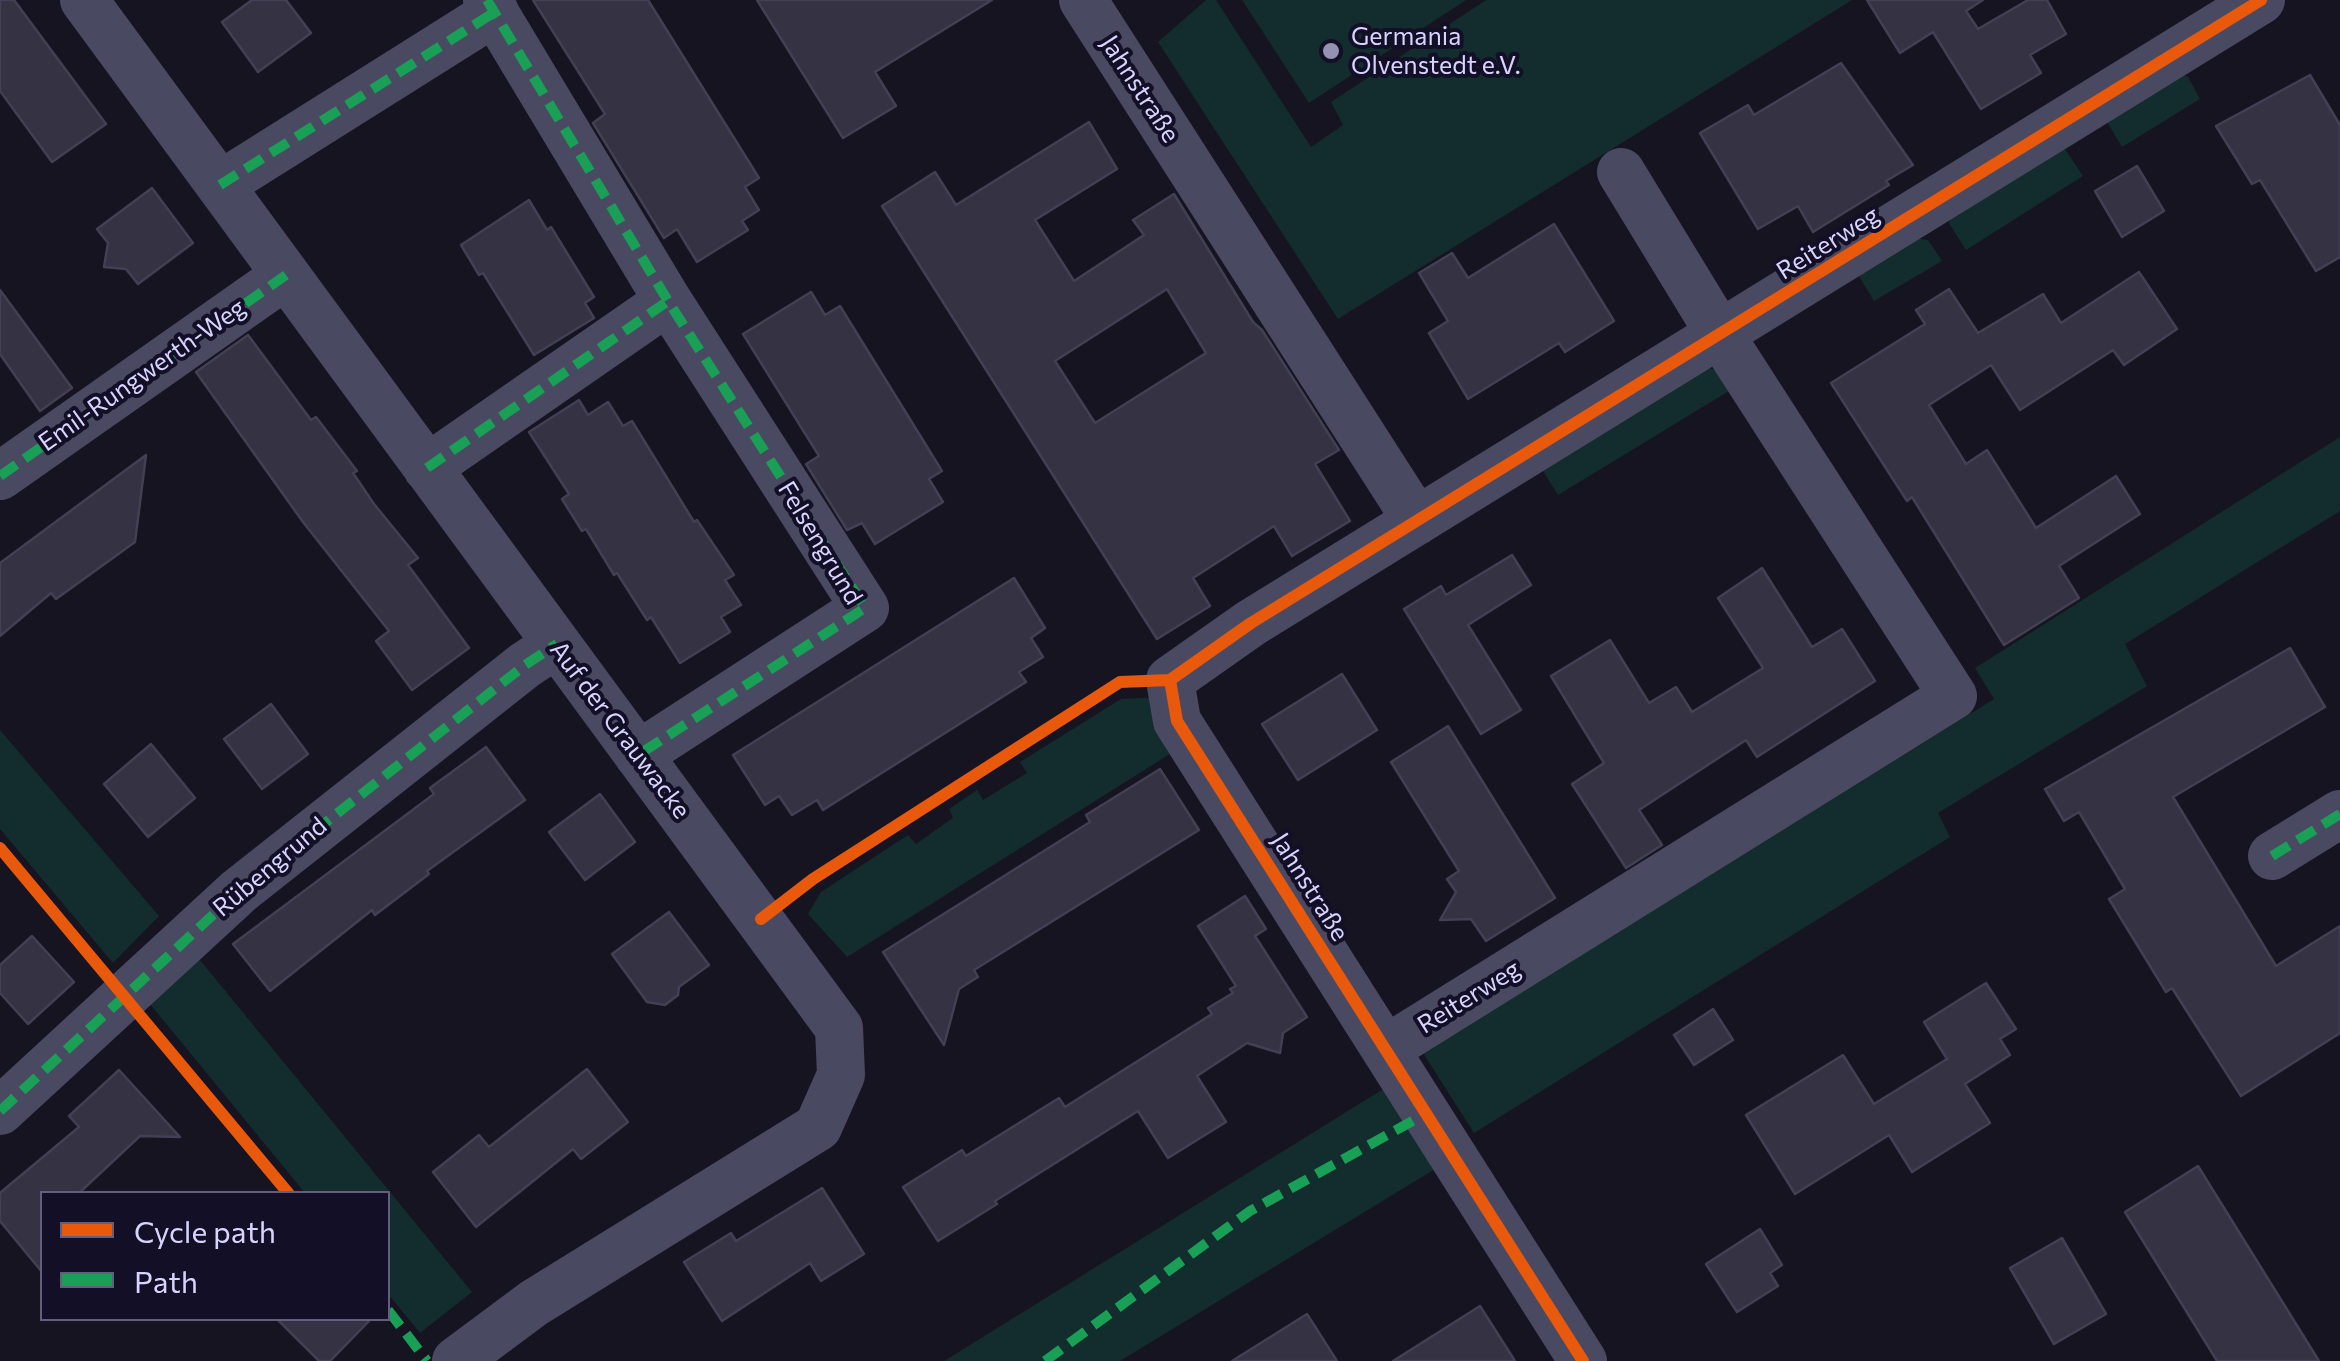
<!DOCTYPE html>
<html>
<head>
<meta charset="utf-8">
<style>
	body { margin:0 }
	#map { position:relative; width:2340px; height:1361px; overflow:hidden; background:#161421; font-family:Commissioner,sans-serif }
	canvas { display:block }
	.legend { position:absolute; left:40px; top:1191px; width:350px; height:130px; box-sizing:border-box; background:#130f26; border:2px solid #625e7d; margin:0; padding:12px 18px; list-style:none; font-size:30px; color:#d9d4ff }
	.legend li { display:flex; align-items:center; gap:20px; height:50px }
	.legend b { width:50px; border:2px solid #625e7d }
</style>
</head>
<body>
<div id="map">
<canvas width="2340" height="1361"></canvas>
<ul class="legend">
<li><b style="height:12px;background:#e8590c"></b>Cycle path</li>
<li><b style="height:12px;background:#1a9f57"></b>Path</li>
</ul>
</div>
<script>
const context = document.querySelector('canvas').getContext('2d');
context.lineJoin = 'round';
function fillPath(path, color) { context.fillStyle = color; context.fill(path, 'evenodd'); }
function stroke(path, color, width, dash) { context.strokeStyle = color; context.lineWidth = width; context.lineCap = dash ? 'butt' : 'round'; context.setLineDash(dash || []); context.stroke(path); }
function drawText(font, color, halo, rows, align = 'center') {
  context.font = font + ' Commissioner,sans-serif'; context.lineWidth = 8; context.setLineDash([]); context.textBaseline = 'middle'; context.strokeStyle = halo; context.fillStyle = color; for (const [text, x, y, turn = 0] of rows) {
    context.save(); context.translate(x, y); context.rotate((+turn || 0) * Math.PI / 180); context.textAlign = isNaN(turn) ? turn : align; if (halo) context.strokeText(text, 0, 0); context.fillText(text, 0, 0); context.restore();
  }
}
const green = new Path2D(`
	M1206,0H1216L1311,147L1343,125L1331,102L1486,0H1852L1338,319L1158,42Z
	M1242,0H1466L1309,103Z
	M2177,72L2188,77L2200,99L2122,147L2103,115Z
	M2061,143L2083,176L1966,250L1949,223L1953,210Z
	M1908,237L1928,240L1942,261L1874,301L1855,270Z
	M1701,366L1727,373L1734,388L1558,495L1540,466Z
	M2340,437V511L2125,644L2147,686L1938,813L1950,837L1474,1133L1423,1053L1994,699L1975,668Z
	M1162,697L1181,747L847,957L808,914L821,892L908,835L916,844L953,818L949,809L977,790L983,800L1027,773L1020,762L1121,699Z
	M0,730L159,916L113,963L0,829Z
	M195,954L472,1292L420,1333L388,1294V1194L305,1193L145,998Z
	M1393,1083L1440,1166L1120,1361H944Z`);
const building = new Path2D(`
	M0,0H14L106,124L52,162L0,91Z
	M252,0H286L311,33L258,72L222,22Z
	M533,0H648L759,178L745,187L759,210L742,221L748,230L697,262L677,229L664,238L593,123L605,114Z
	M757,0H992L875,72L896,106L843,138Z
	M1867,0H1983L1966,11L1978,29L2028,0H2047L2066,34L2030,55L2041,73L1981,109L1933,32L1900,53Z
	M1841,63L1913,165L1886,181L1889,185L1813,232L1798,206L1758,229L1700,133L1748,105L1754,115Z
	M2310,75L2340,125V257L2316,271L2260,180L2252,184L2216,126Z
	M1089,122L1117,169L1035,220L1074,281L1144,235L1133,220L1174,194L1253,322L1262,330L1339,450L1315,464L1350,521L1292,556L1274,526L1193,578L1210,606L1157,639L882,206L935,172L956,205ZM1167,289L1206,353L1095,423L1055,361Z
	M2137,166L2164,211L2122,237L2095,191Z
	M152,188L193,243L138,284L126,269L104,267L108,243L97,229Z
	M529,200L547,230L551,227L594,297L585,303L594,318L534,355L483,273L479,275L461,245Z
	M1554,224L1614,321L1565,352L1559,343L1468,399L1429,333L1448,321L1419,273L1452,253L1468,278Z
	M2139,272L2177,329L2124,365L2113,350L2020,410L1991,365L1929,405L1966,464L1987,450L2036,528L2116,476L2140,514L2059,566L2079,598L2004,645L1912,497L1907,501L1831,383L1925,324L1916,310L1949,289L1978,333L2043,294L2061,323Z
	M0,290L72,388L40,411L0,354Z
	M811,292L825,315L840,306L942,471L929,479L943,502L875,544L862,523L847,530L806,464L819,456L743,334Z
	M248,335L311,420L316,417L357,471L353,473L374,504L418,558L408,565L469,648L412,690L376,641L389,631L303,522L196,372Z
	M579,400L588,415L608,402L623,426L632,421L694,522L697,520L734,575L725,580L741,605L721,617L730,632L680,663L651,617L647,620L617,573L614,575L586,529L582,531L562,499L569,494L529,432Z
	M146,455L135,542L56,599L51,593L0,636V563Z
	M1512,555L1531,585L1468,625L1521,710L1481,734L1404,609L1441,586L1446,595Z
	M1762,568L1812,647L1842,629L1875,681L1757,757L1746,740L1639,810L1662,845L1626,868L1572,784L1604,763L1551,676L1610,640L1649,703L1676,687L1692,712L1763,668L1718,598Z
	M1014,578L1045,628L1031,638L1043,657L1019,672L1026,682L823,810L817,800L792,815L779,796L765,805L733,755Z
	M2290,648L2325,707L2173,797L2276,966L2340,926V1033L2241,1096L2172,988L2166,992L2109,899L2125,889L2079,812L2064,821L2045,789Z
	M1342,674L1377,730L1298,780L1262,724Z
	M271,704L308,754L262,789L224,739Z
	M1448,726L1555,898L1486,941L1471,919L1440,920L1456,892L1447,879L1459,871L1391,762Z
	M151,744L195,798L148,837L104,784Z
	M486,747L525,800L427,871L429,874L375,915L372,910L270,991L233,944L434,794L430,788Z
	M1160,769L1199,830L974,970L978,977L959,989L944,1045L883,952L1090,822L1086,815Z
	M600,794L635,842L585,880L549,832Z
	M1245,896L1266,929L1255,936L1307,1017L1283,1033L1280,1053L1247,1043L1197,1076L1226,1122L1168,1158L1138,1111L995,1201L997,1204L938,1241L903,1187L962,1150L966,1156L1059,1098L1065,1107L1212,1014L1208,1008L1233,993L1230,989L1236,986L1198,926Z
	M669,912L709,965L679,987L678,995L665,1005L647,1002L612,954Z
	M32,936L74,982L28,1024L0,993V965Z
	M1986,983L2016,1029L2000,1039L2010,1055L1965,1084L1990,1123L1912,1172L1889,1135L1795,1194L1746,1115L1843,1055L1874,1104L1947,1059L1924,1022Z
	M1713,1009L1733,1040L1694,1065L1674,1035Z
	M587,1069L628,1122L581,1159L573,1149L476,1227L433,1172L479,1135L489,1147Z
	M119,1070L180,1137L140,1136L78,1194H42V1272L0,1221V1193L79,1127L69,1116Z
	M2198,1166L2319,1361H2217L2125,1212Z
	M822,1188L864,1254L821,1281L810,1263L722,1321L684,1262L731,1233L736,1241Z
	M1760,1229L1782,1265L1770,1273L1778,1286L1737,1312L1706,1264Z
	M2062,1238L2106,1314L2054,1344L2010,1268Z
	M1480,1306L1515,1361H1393Z
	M1307,1314L1337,1361H1232Z
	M276,1318H372L330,1361H319Z`);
const minor = new Path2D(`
	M84,0L839,1028L841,1075L818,1127L534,1303L456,1361
	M487,0L668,301L865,608L638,755
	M1083,0L1417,521
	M220,185L495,12
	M427,468L668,301
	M0,476L286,275
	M2272,856L2340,814
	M1386,1049L1953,696L1721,336L1621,172
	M0,1111L239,891L525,665L557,644
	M1583,1361L1177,721L1170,680L1251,623L2261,0`);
const quiet = new Path2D(`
	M487,0L668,301L865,608L638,755
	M220,185L495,12
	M427,468L668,301
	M0,476L286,275
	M2272,856L2340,814
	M0,1111L239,891L525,665L557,644
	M388,1310L427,1361
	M1045,1361L1250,1211L1425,1114`);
const cycleway = new Path2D(`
	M0,848L289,1194
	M761,919L813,879L1120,682L1170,680
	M1583,1361L1177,721L1170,680L1251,623L2261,0`);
const markers = [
	[1331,51,10,"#9591b1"]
];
const poiNames = [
	["Germania",1351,37],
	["Olvenstedt e.V.",1351,66]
];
const streetNames = [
	["Jahnstraße",1140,89,57],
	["Reiterweg",1828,243,-32],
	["Emil-Rungwerth-Weg",142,375,-35],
	["Felsengrund",820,543,59],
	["Auf der Grauwacke",620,730,53],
	["Rübengrund",270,867,-40],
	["Jahnstraße",1310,887,58],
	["Reiterweg",1469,997,-32]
];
fillPath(green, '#132c2d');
fillPath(building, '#343243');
stroke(building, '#433f54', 2.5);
stroke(minor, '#4a4962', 48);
stroke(quiet, '#1a9f57', 10, [20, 10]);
stroke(cycleway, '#e8590c', 12);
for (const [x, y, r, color] of markers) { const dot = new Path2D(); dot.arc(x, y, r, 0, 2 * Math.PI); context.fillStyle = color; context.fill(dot); stroke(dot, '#130f26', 4); }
drawText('25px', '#d9d4ff', '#130f26', poiNames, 'left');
drawText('25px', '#d9d4ff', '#130f26', streetNames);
</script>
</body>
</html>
